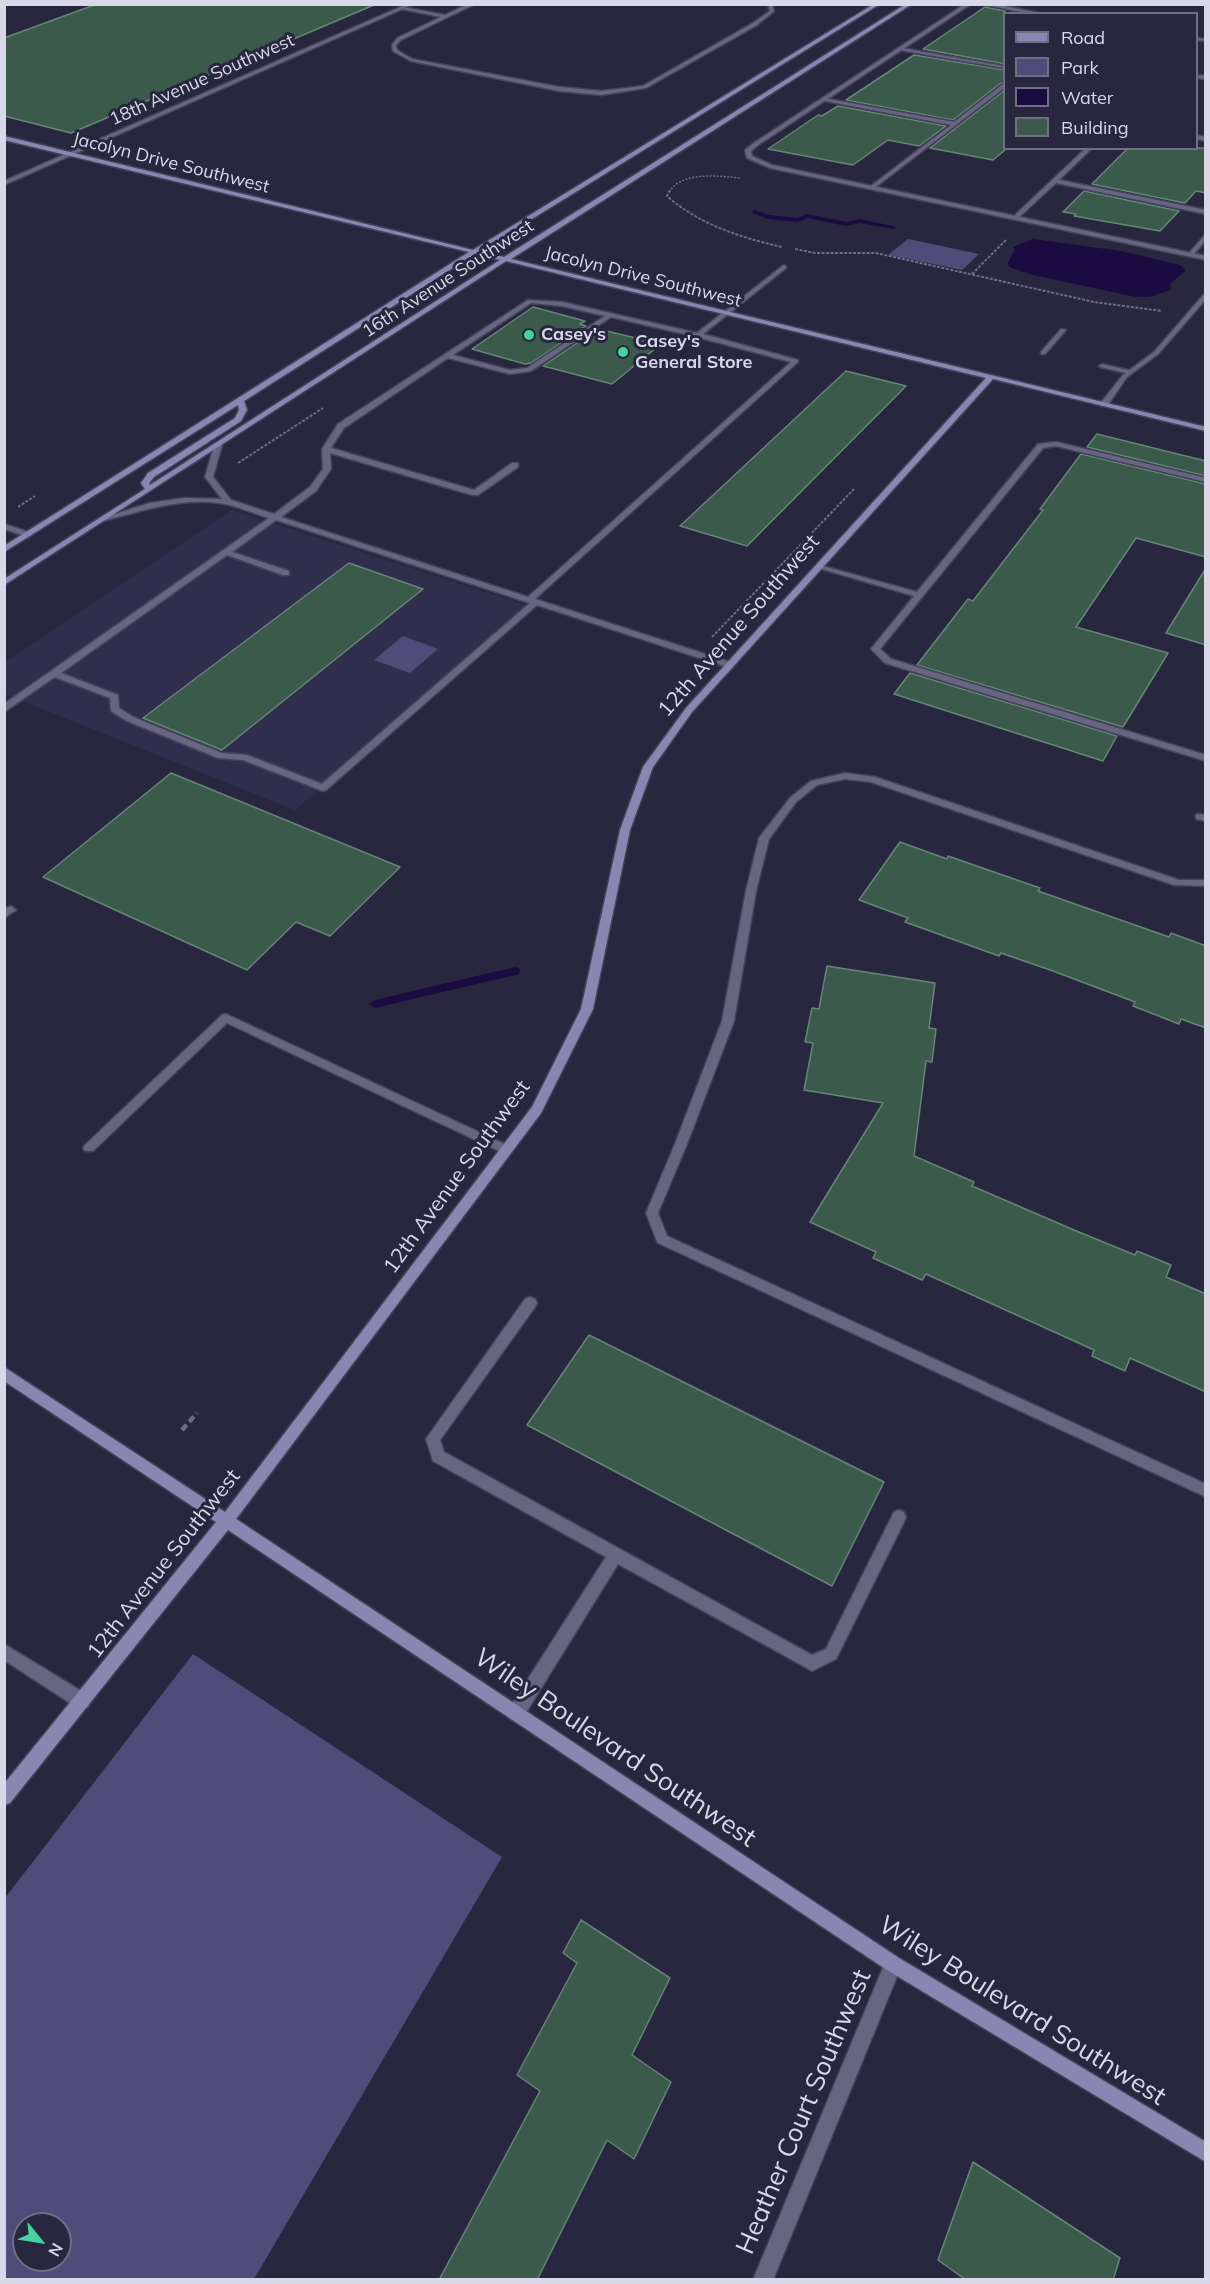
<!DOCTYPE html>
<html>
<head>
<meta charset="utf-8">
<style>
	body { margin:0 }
	#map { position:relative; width:1210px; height:2284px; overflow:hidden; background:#29273f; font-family:Mulish,sans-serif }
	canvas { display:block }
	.frame { position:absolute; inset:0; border:6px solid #d9d8e8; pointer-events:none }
	.legend { position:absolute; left:1003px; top:12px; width:195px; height:138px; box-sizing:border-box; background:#29273f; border:2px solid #6f6e83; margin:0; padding:8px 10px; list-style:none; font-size:18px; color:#d9d8e8 }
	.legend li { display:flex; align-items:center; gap:12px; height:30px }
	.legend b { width:30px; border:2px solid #6f6e83 }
	.north { position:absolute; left:12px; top:2212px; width:60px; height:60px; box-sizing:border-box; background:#29273f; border:2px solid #6f6e83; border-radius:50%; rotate:120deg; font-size:16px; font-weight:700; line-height:24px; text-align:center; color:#d9d8e8 }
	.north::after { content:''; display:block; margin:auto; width:21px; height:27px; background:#45d49f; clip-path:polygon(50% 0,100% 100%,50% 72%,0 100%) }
</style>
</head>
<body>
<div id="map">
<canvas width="1210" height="2284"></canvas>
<div class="frame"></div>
<ul class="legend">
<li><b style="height:8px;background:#8a86b2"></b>Road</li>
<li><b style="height:16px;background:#504b78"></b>Park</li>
<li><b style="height:16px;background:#1a0b41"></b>Water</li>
<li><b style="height:16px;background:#3b5a4b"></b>Building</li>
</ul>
<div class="north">N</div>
</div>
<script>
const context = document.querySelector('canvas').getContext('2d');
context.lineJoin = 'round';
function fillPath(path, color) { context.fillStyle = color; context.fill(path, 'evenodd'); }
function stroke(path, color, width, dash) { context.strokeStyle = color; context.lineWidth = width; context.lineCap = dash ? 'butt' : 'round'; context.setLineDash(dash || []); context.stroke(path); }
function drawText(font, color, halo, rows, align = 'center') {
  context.font = font + ' Mulish,sans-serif'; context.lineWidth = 6; context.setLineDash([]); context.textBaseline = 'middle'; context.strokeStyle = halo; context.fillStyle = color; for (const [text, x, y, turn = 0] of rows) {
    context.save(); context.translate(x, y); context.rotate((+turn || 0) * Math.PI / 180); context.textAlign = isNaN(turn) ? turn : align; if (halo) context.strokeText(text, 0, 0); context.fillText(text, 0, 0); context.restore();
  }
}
const built = new Path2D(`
	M232,510L529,606L295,810L5,694L4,663Z`);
const green = new Path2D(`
	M908,239L979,254L962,270L888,255Z
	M403,636L438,649L410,673L374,660Z
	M193,1654L502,1857L254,2279H5V1898ZM24,2224H60V2260H24Z`);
const water = new Path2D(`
	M1033,239L1121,251L1180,265L1185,269V271L1170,284L1171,290L1149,297H1136L1033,275L1009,267L1008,263L1015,250L1013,247Z`);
const stream = new Path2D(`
	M754,210L769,215L797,218L807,214L846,222L860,219L897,227L894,229L860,223L846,226L808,218L798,222L768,219L752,213Z
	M515,967L519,968L520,971L519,974L375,1008L369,1004L375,1000Z`);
const building = new Path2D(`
	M97,4L374,5L71,133L4,116V38Z
	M985,7L1005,11V64L923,49Z
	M914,55L1005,70V83H1001L953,120L846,100Z
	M1005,90V150L993,160L930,148Z
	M838,106L946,126L919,146L888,140L853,165L768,149L818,115L822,116Z
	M1128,148H1206V193L1196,191L1185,203L1092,184Z
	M1084,191L1179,211L1160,231L1074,216L1076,214L1063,212Z
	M533,307L585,321L580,324L586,326L531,363L525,364L472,349Z
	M598,329L661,344L612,384L543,366Z
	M846,371L906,386L747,546L680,526Z
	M1097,434L1206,461V476L1087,447Z
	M1081,454L1206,484V557L1136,538L1076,627L1168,653L1123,727L917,665L968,599L973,601L1043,510L1040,509Z
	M349,563L423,589L222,750L143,718Z
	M1206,568V645L1166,633Z
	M910,673L1117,736L1103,761L894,694Z
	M171,773L400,867L330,936L296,922L247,970L43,877Z
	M900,842L947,859L948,856L1040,888L1038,891L1169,937L1171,933L1206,946V1028L1181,1019L1179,1024L1133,1006L1135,1002L1053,971L1001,953L999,956L905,922L908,918L859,900Z
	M827,966L935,983L929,1028L936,1029L932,1062L926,1061L914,1156L974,1182L972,1186L1074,1230L1135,1255L1137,1251L1171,1265L1166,1277L1206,1294V1392L1130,1358L1125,1371L1092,1356L1094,1350L926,1274L922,1280L873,1258L876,1252L810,1222L883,1103L804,1090L813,1043L805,1042L812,1008L819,1009Z
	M589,1335L884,1482L832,1586L527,1425Z
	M581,1920L670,1978L632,2055L671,2082L634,2159L607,2140L537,2280H439L540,2091L517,2075L577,1963L563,1953Z
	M973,2162L1120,2258L1113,2280H966L938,2260Z`);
const pathFar2 = new Path2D(`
	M669,192C682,171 719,176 740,178`);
const pathFar1 = new Path2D(`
	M670,190L667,196C698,224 742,238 782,247
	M795,249L815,253H876L1094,302L1162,311
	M972,274L1007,239
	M238,463L323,408
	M18,507L35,496
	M712,637L854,489`);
const path = new Path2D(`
	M182,1430L197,1413`);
const lane = new Path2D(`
	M468,4H475L401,40L396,45L397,50L412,59L559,87L601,91L643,86L753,23L770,11L768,4H772L774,11L757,25L646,88L601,95L559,91L411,61L393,51L392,45L397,38L441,17L402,9V7L445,15Z
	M982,4H995L1043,14H1030Z
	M1196,38L1206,39V41L1196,40Z
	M901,48L1004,66V68L899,50Z
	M1196,75L1206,76V79L1196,78Z
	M1002,85H1004V88L873,189L871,186L951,125L820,100L823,98L954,122Z
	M1196,135L1206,137V141L1196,139Z
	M1086,148H1092L1059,180L1206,210V214L1056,183L1018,218H1014V216Z
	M1206,234V240L1193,255H1189V253Z
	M784,265L786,266V268L703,334L798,360V362L535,599L733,663V667H727L537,605L326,790L323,791L243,760L218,758L127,721L111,711L110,698L55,677L4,712V704L269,518C256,514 242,508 229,505C186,495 143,511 103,521L99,519L150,503L184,498L222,499L205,477L215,443L222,445L213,477L231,500L274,514L310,487L323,469L322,449L338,424L528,300L562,302L697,333ZM531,303L562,306L605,316L527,368L510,370L453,355ZM611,317L697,337L791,362L528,597L281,517L316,491L331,469L330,453L472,495H478L518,467V463H512L474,490L331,448L332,446L344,428L448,358L510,374L531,371ZM276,520L530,603L322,784L247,755L222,753L133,717L119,708L118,695L61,673L227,555L283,575H289V571L232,552Z
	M1061,329L1066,330L1045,354H1041V352Z
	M1102,364L1132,371L1133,372L1130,374L1100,367L1099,366Z
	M1056,442L1206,478V482L1056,446L1043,448L880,649L891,659L1206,755V761L885,663L871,649L914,596L815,567L819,565L917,592L1038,444Z
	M4,524L31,533L32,535L28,537L4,529Z
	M845,773L875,777L1179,880H1206V886L1174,885L871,782L845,779L817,785L796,802L769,839L756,891L734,1021L687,1144L658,1213L667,1236L1206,1484V1497L658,1243L656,1239L646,1213L675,1144L722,1021L746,891L759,838L790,798L811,781Z
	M1199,814L1206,815V821L1196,819V815Z
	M11,906L16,910L4,918V909Z
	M226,1014L511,1147L513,1150L511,1153H503L227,1023L93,1151H85L83,1148L85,1145L222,1015Z
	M530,1297L535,1299L537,1303L535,1307L440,1440L444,1452L812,1655L826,1649L894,1512L899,1510L904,1512L906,1517L904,1522L836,1659L812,1671L807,1668L618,1564L522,1719L516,1721L510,1719L508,1713L510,1707L606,1557L433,1461L426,1439L525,1299Z
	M4,1644L88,1695L90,1701L88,1707L82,1709L76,1707L4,1660Z`);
const street = new Path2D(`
	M407,4H414L4,185V181Z
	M965,4H971L758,145L751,151L752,156L772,165L1206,256V260L770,168L747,158L745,150L754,143Z
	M1206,292V299L1158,354L1127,377L1107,406H1101L1100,404L1123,375L1154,352Z
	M893,1955L899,1958L902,1964L773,2280H753L887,1958Z`);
const secondary = new Path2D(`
	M874,4H880L480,251L504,257L906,4H912L511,259L1206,427V431L993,379L692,712L653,767L630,830L593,1009L541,1113L236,1519L899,1958L1206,2142V2162L887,1970L228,1530L10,1803L4,1805V1784L216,1522L4,1381V1367L225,1512L532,1107L581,1009L620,830L643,767L686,708L986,378L506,261L4,585V579L145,489L141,483L148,473L235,418L239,410L238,405L4,552V546L469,252L4,140V136L473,250ZM475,254L500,260L150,485L149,483L154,477L241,421L247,410L244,401Z`);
const markers = [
	[529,335,6,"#45d49f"],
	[623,352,6,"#45d49f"]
];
const farStreetnames = [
	["18th Avenue Southwest",202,80,-24],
	["Jacolyn Drive Southwest",171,163,14],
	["Jacolyn Drive Southwest",643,277,14],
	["16th Avenue Southwest",448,279,-33]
];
const farPoinames = [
	["Casey's",541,335],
	["Casey's",635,342],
	["General Store",635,363]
];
const streetNames = [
	["12th Avenue Southwest",739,626,-49],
	["12th Avenue Southwest",457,1177,-54],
	["12th Avenue Southwest",164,1564,-52]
];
const nearStreetnames = [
	["Wiley Boulevard Southwest",615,1748,34],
	["Wiley Boulevard Southwest",1022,2011,32],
	["Heather Court Southwest",804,2112,-67]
];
fillPath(built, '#312e4d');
fillPath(green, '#504b78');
fillPath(water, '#1a0b41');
fillPath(stream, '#1a0b41');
fillPath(building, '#3b5a4b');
stroke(building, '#658676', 1.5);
stroke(lane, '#45435a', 3);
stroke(street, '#45435a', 3);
stroke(secondary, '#45435a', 3);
stroke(pathFar2, '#6e6d82', 1.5, [2, 1.5]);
stroke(pathFar1, '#6e6d82', 2, [3, 1.5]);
stroke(path, '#6e6d82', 4.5, [7, 4]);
fillPath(lane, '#676581');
fillPath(street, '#676581');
fillPath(secondary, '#8a86b2');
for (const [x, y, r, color] of markers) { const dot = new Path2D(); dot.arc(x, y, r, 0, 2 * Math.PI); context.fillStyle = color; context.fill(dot); stroke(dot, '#29273f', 2); }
drawText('18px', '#d9d8e8', '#29273f', farStreetnames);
drawText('bold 18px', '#d9d8e8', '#29273f', farPoinames, 'left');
drawText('21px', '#d9d8e8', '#29273f', streetNames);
drawText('26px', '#d9d8e8', '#29273f', nearStreetnames);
</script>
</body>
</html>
